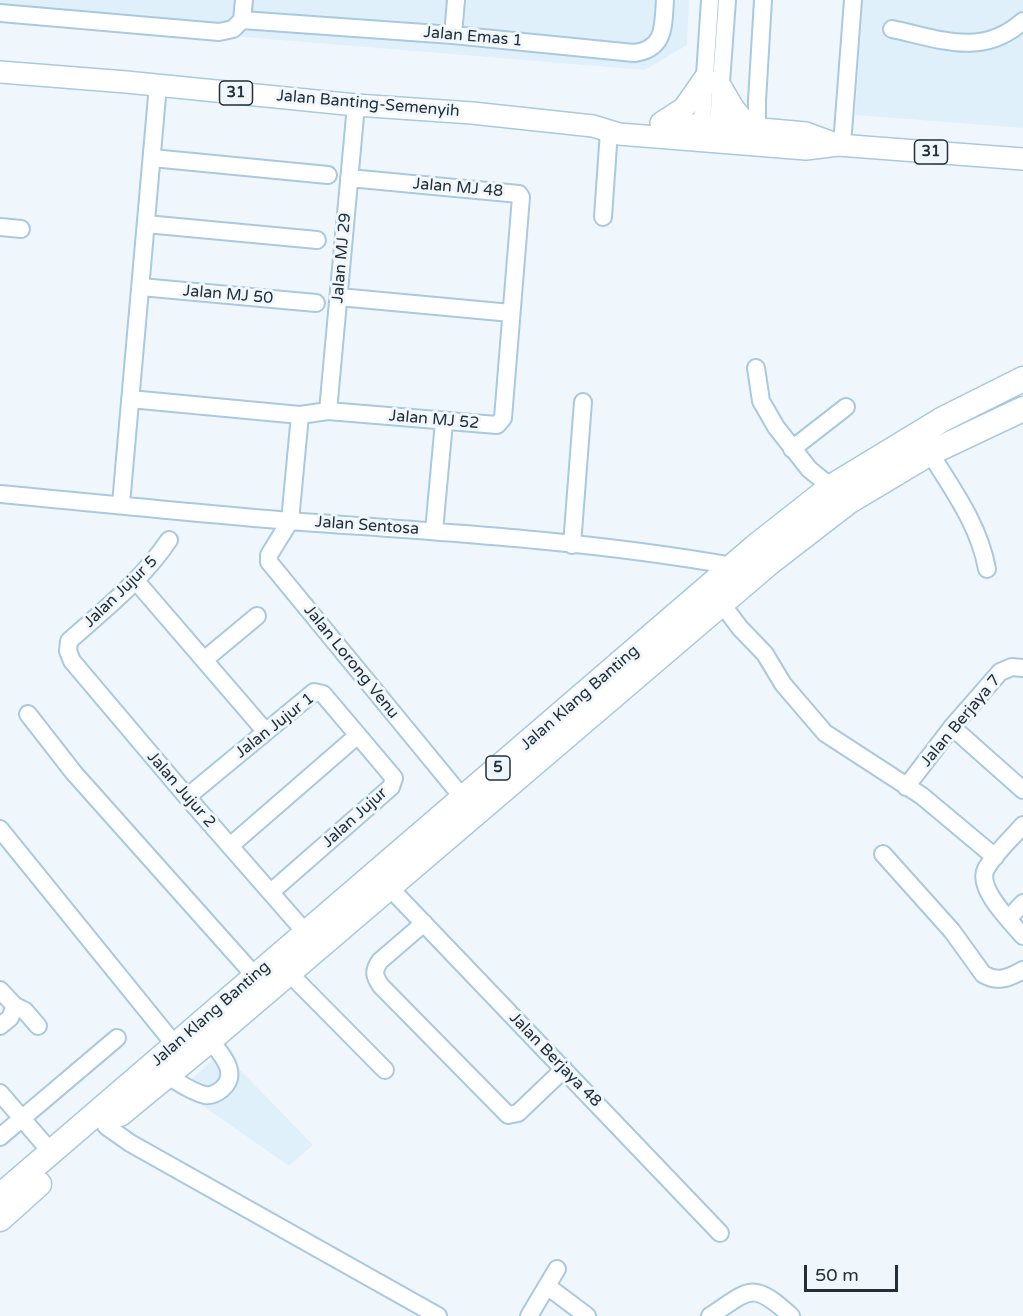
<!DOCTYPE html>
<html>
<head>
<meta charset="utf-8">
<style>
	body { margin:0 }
	#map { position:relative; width:1023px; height:1316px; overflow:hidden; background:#f0f7fc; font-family:"Varela Round",sans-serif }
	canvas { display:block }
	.scale { position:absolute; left:804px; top:1265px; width:94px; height:27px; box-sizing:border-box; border:3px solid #222f38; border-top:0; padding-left:8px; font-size:18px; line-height:21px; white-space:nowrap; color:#222f38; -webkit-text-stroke:4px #f0f7fc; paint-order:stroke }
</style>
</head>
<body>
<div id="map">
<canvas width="1023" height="1316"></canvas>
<div class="scale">50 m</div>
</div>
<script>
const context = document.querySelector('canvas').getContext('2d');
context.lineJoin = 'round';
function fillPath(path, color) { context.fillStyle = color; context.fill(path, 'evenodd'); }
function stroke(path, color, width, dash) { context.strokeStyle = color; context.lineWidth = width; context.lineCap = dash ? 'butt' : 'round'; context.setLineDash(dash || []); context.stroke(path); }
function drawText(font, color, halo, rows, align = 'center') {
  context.font = font + ' "Varela Round",sans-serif'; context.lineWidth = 6; context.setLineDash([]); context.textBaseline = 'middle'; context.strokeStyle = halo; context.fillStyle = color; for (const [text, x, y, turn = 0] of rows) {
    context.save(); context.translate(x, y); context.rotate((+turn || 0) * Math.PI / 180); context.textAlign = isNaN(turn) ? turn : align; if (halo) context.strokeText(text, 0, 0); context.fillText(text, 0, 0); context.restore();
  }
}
const built = new Path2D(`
	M0,0H689L687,45L645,70L0,17Z
	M863,0H1023V128L855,115Z
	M222,1051L313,1145L289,1166L180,1090Z`);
const minor = new Path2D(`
	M0,13L219,32L233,29L242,20L244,0
	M242,20L453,35L634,53C666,49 663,25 665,0
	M892,29C940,39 982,58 1023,21
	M453,35L456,0
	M757,129V101L763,0
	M701,136L710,0
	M717,137L727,0
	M842,145L853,0
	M152,158L328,175
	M603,217L609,131
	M146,224L317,240
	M0,227L21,229
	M141,287L316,303
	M339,297L511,313
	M756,368L761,401L776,427L809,469L831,487
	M130,399L300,415L328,411L497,425L503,418L521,197L519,194L349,178
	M328,411L356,105
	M300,415L290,521L269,555V562L463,798
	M792,449L846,407
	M930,453C953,490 979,525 987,569
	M0,494C97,503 193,513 290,521C438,532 587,540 733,566
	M121,504L158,85
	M434,531L444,422
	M169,540C142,580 105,609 69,641L68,651L72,661L187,797L306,933
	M572,545L583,402
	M136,581L266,732
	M722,604L740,628L765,654L783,684L825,733L922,796L995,857
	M204,660L257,616
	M28,714L74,773L255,976
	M952,727L1023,790
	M906,787L952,727L1000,672L1012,667L1023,668
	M187,797L314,692L323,694L394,778L391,787L271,892
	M1023,825C1011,839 995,853 986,869C976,888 1011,922 1023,936
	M0,829L175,1045
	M230,846L358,735
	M883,854L952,931L983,974C997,983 1009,978 1023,970
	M389,887L720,1233
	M1008,919L1023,903
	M424,923L380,961C373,971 374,976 381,986L508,1115L518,1113L564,1069
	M289,973L385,1070
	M0,990L15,1006L10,1018L0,1026
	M15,1006L25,1011L38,1026
	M166,1075C178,1082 191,1092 205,1095C211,1096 217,1093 222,1089C240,1073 221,1054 210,1040
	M0,1093L51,1152
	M106,1126L130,1143L438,1316
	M0,1137L117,1038
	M547,1286L587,1316
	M529,1316L557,1269
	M710,1316C750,1290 752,1280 791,1316`);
const major = new Path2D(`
	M0,72L126,82L356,105L472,113L593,126L619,134L806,149L838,145L1023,159
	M721,87L734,109L750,128
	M661,123L684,108L705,78
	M674,124L750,128L806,133L833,143`);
const highway = new Path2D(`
	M120,1114L210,1040L769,563L848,502L930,453L1023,409
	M0,1196L756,546L831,487L943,419L1023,379
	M0,1219L39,1184`);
const shields = [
	[236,93,33],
	[931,152,33],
	[498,768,24]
];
const shieldNames = [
	["31",236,93],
	["31",931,152],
	["5",498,768]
];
const streetNames = [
	["Jalan Emas 1",473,37,5],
	["Jalan Banting-Semenyih",368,104,5],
	["Jalan MJ 48",458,188,5],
	["Jalan MJ 29",342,258,-85],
	["Jalan MJ 50",228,295,5],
	["Jalan MJ 52",434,420,5],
	["Jalan Sentosa",367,526,4],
	["Jalan Jujur 5",121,592,-44],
	["Jalan Lorong Venu",351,662,51],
	["Jalan Klang Banting",580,698,-41],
	["Jalan Berjaya 7",961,721,-50],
	["Jalan Jujur 1",275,726,-38],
	["Jalan Jujur 2",181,790,49],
	["Jalan Jujur",355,818,-42],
	["Jalan Klang Banting",211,1014,-41],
	["Jalan Berjaya 48",555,1060,46]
];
fillPath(built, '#e0f0fb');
stroke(minor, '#a8c9e0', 20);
stroke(major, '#a8c9e0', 24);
stroke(highway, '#a8c9e0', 27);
stroke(minor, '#fff', 16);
stroke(major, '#fff', 21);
stroke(highway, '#fff', 24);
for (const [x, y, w] of shields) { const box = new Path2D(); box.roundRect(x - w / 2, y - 12, w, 24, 4.5); context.fillStyle = '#f0f7fc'; context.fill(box); stroke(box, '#222f38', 1.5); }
drawText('bold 15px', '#222f38', null, shieldNames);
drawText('16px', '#222f38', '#f0f7fc', streetNames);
</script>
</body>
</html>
